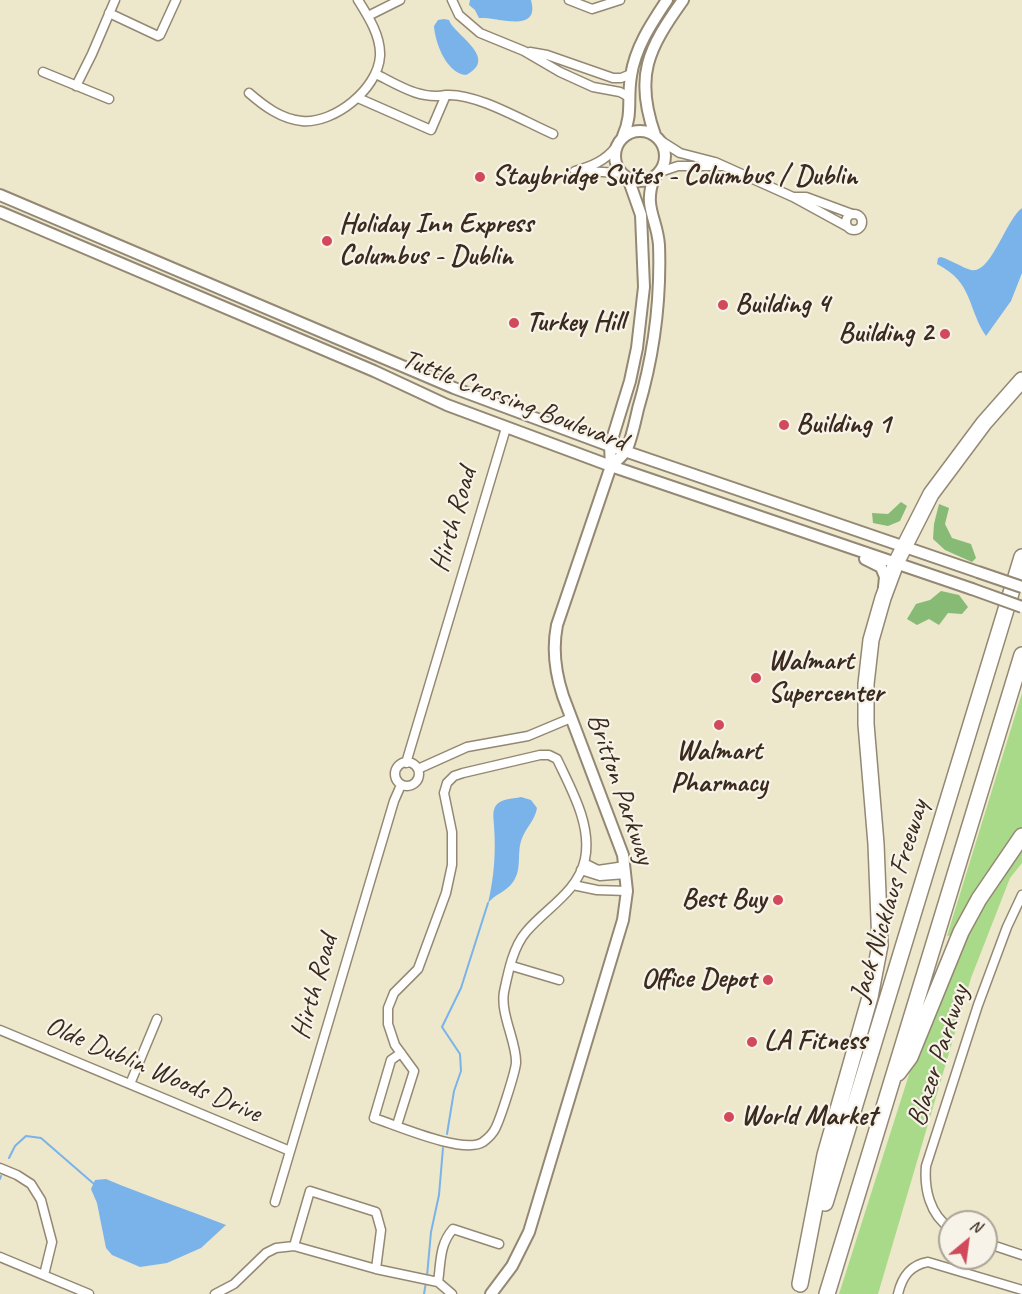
<!DOCTYPE html>
<html>
<head>
<meta charset="utf-8">
<style>
	body { margin:0 }
	#map { position:relative; width:1022px; height:1294px; overflow:hidden; background:#ede7cb; font-family:Caveat,sans-serif }
	canvas { display:block }
	.north { position:absolute; left:938px; top:1210px; width:60px; height:60px; box-sizing:border-box; background:#f7f3e8; border:2px solid #aca397; border-radius:50%; rotate:29deg; font-size:16px; font-weight:700; line-height:24px; text-align:center; color:#3b2a1e }
	.north::after { content:''; display:block; margin:auto; width:21px; height:27px; background:#d1495b; clip-path:polygon(50% 0,100% 100%,50% 72%,0 100%) }
</style>
</head>
<body>
<div id="map">
<canvas width="1022" height="1294"></canvas>
<div class="north">N</div>
</div>
<script>
const context = document.querySelector('canvas').getContext('2d');
context.lineJoin = 'round';
function fillPath(path, color) { context.fillStyle = color; context.fill(path, 'evenodd'); }
function stroke(path, color, width, dash) { context.strokeStyle = color; context.lineWidth = width; context.lineCap = dash ? 'butt' : 'round'; context.setLineDash(dash || []); context.stroke(path); }
function drawText(font, color, halo, rows, align = 'center') {
  context.font = font + ' Caveat,sans-serif'; context.lineWidth = 4.5; context.setLineDash([]); context.textBaseline = 'middle'; context.strokeStyle = halo; context.fillStyle = color; for (const [text, x, y, turn = 0] of rows) {
    context.save(); context.translate(x, y); context.rotate((+turn || 0) * Math.PI / 180); context.textAlign = isNaN(turn) ? turn : align; if (halo) context.strokeText(text, 0, 0); context.fillText(text, 0, 0); context.restore();
  }
}
const green = new Path2D(`
	M1022,693V826L996,860L971,901L955,935L947,936Z
	M1022,848V863L1010,878L971,978L878,1294H839L913,1062L949,972L980,907Z`);
const forest = new Path2D(`
	M901,502L907,506L900,521L888,526L873,523L872,513L888,514Z
	M939,504L949,508L945,524L952,538L971,544L976,558L972,562L945,550L933,539L934,524Z
	M941,591L959,595L968,607L962,614L948,613L939,625L929,619L917,625L907,619L916,604L930,600Z`);
const water = new Path2D(`
	M470,0H531C540,32 502,19 485,18H479L475,10L469,5Z
	M444,19L449,20C454,35 500,58 466,75C447,74 435,43 434,26L438,20Z
	M1022,208V273L1011,301L986,336C967,308 974,283 937,264L938,258L941,257C951,260 961,267 971,270C991,275 1006,219 1022,208Z
	M521,797L531,800L537,808C535,821 525,828 521,841C517,855 522,870 513,882C506,892 495,894 488,903C494,877 496,853 494,826C494,821 492,813 495,807C500,798 512,799 521,797Z
	M106,1179C146,1196 186,1209 226,1225L201,1248L167,1263L140,1267L112,1255L106,1248L97,1203L91,1189L95,1180Z`);
const stream = new Path2D(`
	M447,1134L454,1091L461,1071L460,1054L442,1027L461,988L488,903
	M9,1158L15,1146L26,1136L41,1138L94,1184
	M0,1179L1,1176
	M427,1276L431,1232L439,1195L443,1148
	M424,1294L426,1282`);
const minor = new Path2D(`
	M452,0L459,15L480,33L524,51L560,72L593,87L620,92L629,97
	M569,0L592,9L620,0
	M109,13L158,36L160,35L176,0
	M368,16L400,0
	M530,52L547,55L613,78H621L631,74
	M43,72L109,99
	M376,74C398,85 420,100 446,95
	M76,86L92,54L115,0
	M249,93C264,106 281,119 302,121C334,124 378,89 380,56C381,36 368,16 358,0
	M358,98L431,130L446,95C477,93 523,121 553,134
	M661,141L680,153L715,162L793,197L846,226
	M575,171C592,166 605,161 616,147
	M584,171L621,173
	M660,172L678,166H722
	M794,197H806L852,214
	M846 222a8 8 0 1 1 16 0a8 8 0 1 1-16 0Z
	M395 774a12 12 0 1 1 24 0a12 12 0 1 1-24 0Z
	M406,763L506,428
	M418,769L467,747L528,736L571,718
	M584,863L598,870L625,866
	M581,870L600,876L626,874
	M573,885L597,890L627,891
	M512,966L559,980
	M0,1030L290,1151
	M130,1084L157,1019
	M397,1125L414,1071L395,1045L388,1024V1008L394,993L418,969L446,893L452,865V832L444,793L447,783L454,776L463,773L540,755H549L557,759C571,789 592,825 585,859C578,892 546,908 526,932C513,947 508,973 504,992C500,1014 517,1043 516,1063C515,1073 500,1120 495,1129C493,1133 487,1139 483,1142C464,1155 396,1125 374,1118L391,1060L401,1053
	M0,1168L17,1175L31,1184L41,1200L52,1242L44,1275
	M275,1202L394,801L401,785
	M950,1228C930,1215 924,1189 926,1166L978,1005L1007,927L1022,895
	M986,1243L1022,1255
	M294,1246L310,1191L376,1212L381,1230L376,1269
	M0,1257L89,1294
	M438,1282C441,1263 439,1245 453,1229L499,1244
	M215,1294L234,1284L266,1253L276,1248L294,1246L376,1269L438,1282L452,1294
	M898,1294C902,1277 910,1265 928,1262L1022,1290`);
const tertiary = new Path2D(`
	M0,195L454,388L610,446
	M0,212L374,371L447,405L611,466`);
const secondary = new Path2D(`
	M615 156a25 25 0 1 1 50 0a25 25 0 1 1-50 0Z
	M655,135C634,76 648,49 683,0
	M623,136C633,114 627,99 631,76C635,48 651,24 667,0
	M610,446L978,572
	M611,466L972,589
	M611,466C616,461 624,455 627,449C632,437 635,422 638,409C654,355 661,301 659,245C657,218 643,207 654,178
	M865,559L881,567L885,577L884,587
	M491,1294L512,1266L529,1232L623,920L627,891L623,855L563,696C555,672 552,650 557,625L611,466L610,446L630,381L637,348L644,287L641,215L628,178`);
const motorway = new Path2D(`
	M898,1073L910,1057L961,932L979,899L1022,836
	M825,1203L1022,557
	M800,1284L825,1155L870,997L880,945L876,844L866,724V684L871,640L883,598L896,563L931,494L984,423L1022,380
	M827,1294L1022,655`);
const secondaryBridge = new Path2D(`
	M978,572L1022,587
	M972,589L1022,607`);
const markers = [
	[480,177,6,"#d1495b"],
	[327,241,6,"#d1495b"],
	[723,305,6,"#d1495b"],
	[514,323,6,"#d1495b"],
	[945,334,6,"#d1495b"],
	[784,425,6,"#d1495b"],
	[756,678,6,"#d1495b"],
	[719,725,6,"#d1495b"],
	[778,900,6,"#d1495b"],
	[768,980,6,"#d1495b"],
	[752,1042,6,"#d1495b"],
	[729,1117,6,"#d1495b"]
];
const poiNames = [
	["Staybridge Suites - Columbus / Dublin",492,177],
	["Holiday Inn Express",339,225],
	["Columbus - Dublin",339,257],
	["Building 4",735,305],
	["Turkey Hill",526,323],
	["Building 2",933,334,"right"],
	["Building 1",796,425],
	["Walmart",768,662],
	["Supercenter",768,694],
	["Walmart",719,752,"center"],
	["Pharmacy",719,784,"center"],
	["Best Buy",766,900,"right"],
	["Office Depot",756,980,"right"],
	["LA Fitness",764,1042],
	["World Market",741,1117]
];
const streetNames = [
	["Tuttle Crossing Boulevard",514,401,21],
	["Hirth Road",454,520,-74],
	["Britton Parkway",620,789,71],
	["Jack Nicklaus Freeway",890,901,-73],
	["Hirth Road",315,987,-74],
	["Blazer Parkway",939,1056,-72],
	["Olde Dublin Woods Drive",153,1070,23]
];
fillPath(green, '#a9da89');
fillPath(forest, '#86ba75');
fillPath(water, '#7ab3ea');
stroke(stream, '#7ab3ea', 2);
stroke(minor, '#948874', 11);
stroke(tertiary, '#948874', 14);
stroke(secondary, '#948874', 14);
stroke(motorway, '#948874', 18);
stroke(minor, '#fff', 8);
stroke(tertiary, '#fff', 10);
stroke(secondary, '#fff', 10);
stroke(motorway, '#fff', 15);
stroke(secondaryBridge, '#948874', 14, []);
stroke(secondaryBridge, '#fff', 10);
for (const [x, y, r, color] of markers) { const dot = new Path2D(); dot.arc(x, y, r, 0, 2 * Math.PI); context.fillStyle = color; context.fill(dot); stroke(dot, '#f7f3e8', 2); }
drawText('bold 28px', '#3b2a1e', '#f7f3e8', poiNames, 'left');
drawText('28px', '#3b2a1e', '#f7f3e8', streetNames);
</script>
</body>
</html>
